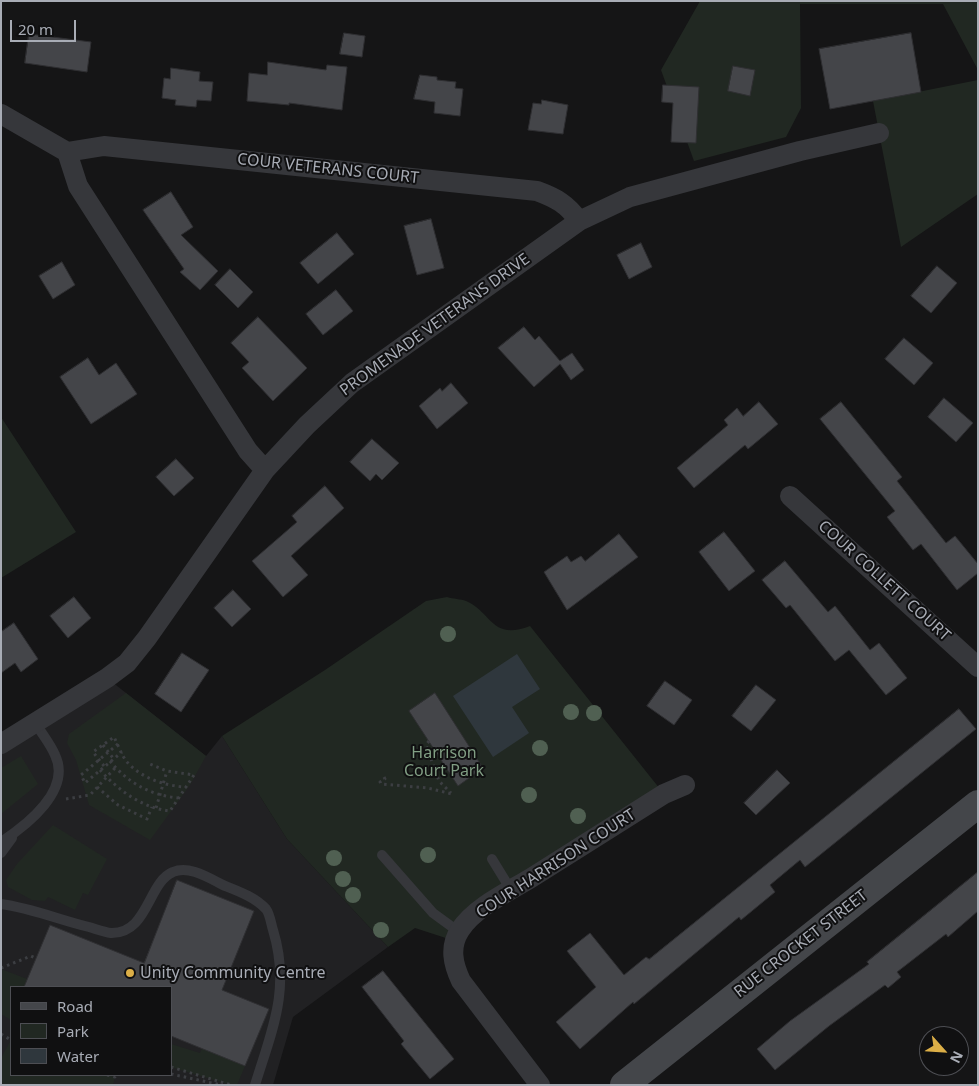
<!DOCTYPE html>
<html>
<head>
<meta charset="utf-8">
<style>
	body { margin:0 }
	#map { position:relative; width:979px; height:1086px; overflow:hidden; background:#151516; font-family:"Noto Sans",sans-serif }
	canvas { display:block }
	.frame { position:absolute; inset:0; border:2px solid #a8acb5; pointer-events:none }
	.legend { position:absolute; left:10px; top:986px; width:162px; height:90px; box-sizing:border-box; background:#101011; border:1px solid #4d4e53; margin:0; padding:6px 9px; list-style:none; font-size:15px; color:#a8acb5 }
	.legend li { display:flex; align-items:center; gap:10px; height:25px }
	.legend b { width:25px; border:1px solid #4d4e53 }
	.north { position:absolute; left:919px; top:1026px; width:50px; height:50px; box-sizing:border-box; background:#101011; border:1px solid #4d4e53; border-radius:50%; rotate:116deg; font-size:14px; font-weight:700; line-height:20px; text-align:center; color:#a8acb5 }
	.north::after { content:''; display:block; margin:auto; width:18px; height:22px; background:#dcaf47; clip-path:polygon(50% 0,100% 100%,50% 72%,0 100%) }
	.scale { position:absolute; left:10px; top:20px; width:66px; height:22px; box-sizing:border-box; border:2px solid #a8acb5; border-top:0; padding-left:6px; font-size:15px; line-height:18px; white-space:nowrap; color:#a8acb5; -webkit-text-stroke:4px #101011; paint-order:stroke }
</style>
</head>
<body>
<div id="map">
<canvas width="979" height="1086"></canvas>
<div class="frame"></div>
<ul class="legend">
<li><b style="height:6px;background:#44464a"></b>Road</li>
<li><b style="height:14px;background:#212822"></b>Park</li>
<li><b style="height:14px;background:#2f373d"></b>Water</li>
</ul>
<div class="north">N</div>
<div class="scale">20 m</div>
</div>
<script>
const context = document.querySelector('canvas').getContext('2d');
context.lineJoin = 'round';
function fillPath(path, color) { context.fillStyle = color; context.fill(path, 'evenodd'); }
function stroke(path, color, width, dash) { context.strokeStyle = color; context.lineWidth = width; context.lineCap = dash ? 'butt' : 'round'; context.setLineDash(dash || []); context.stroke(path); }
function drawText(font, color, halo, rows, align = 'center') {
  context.font = font + ' "Noto Sans",sans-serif'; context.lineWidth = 4; context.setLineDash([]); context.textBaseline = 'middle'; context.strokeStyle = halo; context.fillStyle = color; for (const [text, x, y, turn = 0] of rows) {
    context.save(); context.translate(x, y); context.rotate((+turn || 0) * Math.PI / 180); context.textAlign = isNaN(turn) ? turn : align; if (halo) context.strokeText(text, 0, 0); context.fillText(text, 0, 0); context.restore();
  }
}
const built = new Path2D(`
	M107,678L206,756L222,736L287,839L388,947L293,1017L273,1085H1V744ZM11,987H171V1075H11Z`);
const green = new Path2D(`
	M700,1H978V70L943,4H800L801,108L786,137L694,161L661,70Z
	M978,80V194L901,247L873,101Z
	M1,417L76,532L1,578Z
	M447,597C453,599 461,599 466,601C492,612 491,641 530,626L664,794L511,890L455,941L415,928L388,947L287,839L222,736L325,670L426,601Z
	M126,693L206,756L190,785L150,840L89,805L76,760L67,743L69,734Z
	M21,756L38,784L1,814V768Z
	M53,825L107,859L88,895L83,893L75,910L48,897L45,901L32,900L8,887L6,880L17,864Z
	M1,969L27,979L24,987H11V1020L1,1014Z
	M11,1040V1075H107L115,1077L113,1085H1V1058Z
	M171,1044L200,1053L202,1048L245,1066L237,1085H231L171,1067Z`);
const water = new Path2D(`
	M517,654L540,689L512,707L529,733L493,757L453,696Z`);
const building = new Path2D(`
	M344,33L365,36L362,57L340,54Z
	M911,33L921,92L830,109L819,49Z
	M29,34L91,42L87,72L25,63Z
	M268,62L326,70L327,65L347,67L342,110L289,103V105L247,101L249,73L267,75Z
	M733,66L755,70L750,96L728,91Z
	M171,68L200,72L199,81L213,82L211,101L197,100L196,107L175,105L176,100L162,98L164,78L170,79Z
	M420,75L437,77V80L456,82L455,88L463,89L460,116L434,113L435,102L414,99Z
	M663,85L699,87L696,143L671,142L673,103L662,102Z
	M542,100L568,105L563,134L528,130L533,103L541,104Z
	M171,192L193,227L181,235L218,271L200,290L180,272L184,269L143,210Z
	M431,219L444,268L417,275L404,226Z
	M337,233L354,254L318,284L300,263Z
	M641,243L652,267L629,279L617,255Z
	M62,262L75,285L53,299L39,276Z
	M937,266L957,283L931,313L911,296Z
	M230,269L253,292L238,308L215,285Z
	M336,290L353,311L323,335L306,314Z
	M258,317L307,368L273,401L242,368L249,362L231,343Z
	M524,327L535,340L539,336L560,361L572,353L584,370L571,380L560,364L534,387L498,348Z
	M904,338L933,363L914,385L885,359Z
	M88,358L99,375L116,363L137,394L91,424L60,377Z
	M451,383L468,403L437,429L419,406L440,388L442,391Z
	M944,398L973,423L956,442L928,417Z
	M759,402L778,424L748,449L745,445L694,488L677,468L728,425L724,420L737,408L743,416Z
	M841,402L902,477L897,481L946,543L955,536L978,564V573L957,590L921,544L913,550L887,517L895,511L820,419Z
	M372,439L399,463L382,480L376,474L370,481L350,462Z
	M176,459L194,478L174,496L156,477Z
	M325,486L344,508L291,556L308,575L283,597L252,561L297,522L292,516Z
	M724,532L755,571L729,591L699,552Z
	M619,534L638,557L567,610L544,572L567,556L571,562L581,556L585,561Z
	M785,561L828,612L835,606L870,650L879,643L907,678L886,695L849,650L835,661L790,605L786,608L762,580Z
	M233,590L251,609L232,627L214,608Z
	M74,597L91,618L68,638L50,616Z
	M14,623L38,659L21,672L15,663L1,673V632Z
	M182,653L209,670L181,712L155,694Z
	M665,681L692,700L674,725L647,706Z
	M756,685L776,700L751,731L732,716Z
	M435,693L483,768L458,786L409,711Z
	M959,709L976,729L805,867L800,860L770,885L775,892L741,920L739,917L634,1004L633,1002L580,1049L556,1022L596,987L567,951L590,933L624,975L646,957L649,959Z
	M777,770L790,783L756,815L744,803Z
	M978,872V911L948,937L946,934L897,972L901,977L888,988L885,985L829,1026L775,1070L757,1049L790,1021L869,964L867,962Z
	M177,880L254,911L222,990L269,1009L245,1066L171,1036V987H24L50,925L144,963Z
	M383,971L454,1059L430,1079L401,1044L404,1041L362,987Z`);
const path = new Path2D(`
	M429,741L426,745L439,781L451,793
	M118,744L81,775L85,783L122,752
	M103,745L113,758
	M110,761C128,783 150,795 178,798
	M104,766L93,752L114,737C118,745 122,756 127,762C141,778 165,786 186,787
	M100,770C118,790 142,808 170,811L194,775L167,771L150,764
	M384,777L385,779L380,782L382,784L428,788L452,794
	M97,787L118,805L147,819L152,807
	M66,799L90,795L115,768
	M156,808L167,771
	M1,968L31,956L35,958
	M1,1034L11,1040
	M171,1067L231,1085
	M171,1074L221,1085
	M107,1075L115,1077L117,1075`);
const lane = new Path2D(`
	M1,842C27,825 72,790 55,755C50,743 41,733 35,722
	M1,853L12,838
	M382,855L433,913L459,932
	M492,859L511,890
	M1,904C31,908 60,920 89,927C96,929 104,932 111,933C148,934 148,882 173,872C189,865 209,878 223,885C238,891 255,897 266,909C270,914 271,924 273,930C291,989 272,1030 255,1085`);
const street = new Path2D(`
	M1,114L67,152
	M265,470L248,451L78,186L67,152L104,146L537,191C556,198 567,204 579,221
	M790,496L978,667
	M1,744L107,678L127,663L147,638L265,470L307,425L352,383L579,221L630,197L800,151L879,133
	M540,1085L461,981C453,964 449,947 460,930C475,907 508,892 531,878C575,850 620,822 664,794L685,785`);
const secondary = new Path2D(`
	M624,1085L978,804`);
const trees = [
	[448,634],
	[571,712],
	[594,713],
	[540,748],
	[529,795],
	[578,816],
	[428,855],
	[334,858],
	[343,879],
	[353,895],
	[381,930]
];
const markers = [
	[130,973,5,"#dcaf47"]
];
const streetNames = [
	["COUR VETERANS COURT",328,169,6],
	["PROMENADE VETERANS DRIVE",435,325,-36],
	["COUR COLLETT COURT",884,581,42],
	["COUR HARRISON COURT",556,864,-33],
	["RUE CROCKET STREET",801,944,-38]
];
const parkNames = [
	["Harrison",444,753],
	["Court Park",444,771]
];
const poiNames = [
	["Unity Community Centre",140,973]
];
fillPath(built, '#212123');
fillPath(green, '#212822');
fillPath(water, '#2f373d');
fillPath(building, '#444549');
stroke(building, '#2f2f32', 1);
stroke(path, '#3c3e42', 3, [2.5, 4]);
stroke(lane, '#36373b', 10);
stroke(street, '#36373b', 20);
stroke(secondary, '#44464a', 28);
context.fillStyle = '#506052';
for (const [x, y] of trees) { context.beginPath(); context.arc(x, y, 8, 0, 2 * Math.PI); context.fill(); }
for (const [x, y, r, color] of markers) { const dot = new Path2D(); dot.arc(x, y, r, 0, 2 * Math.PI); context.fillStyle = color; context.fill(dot); stroke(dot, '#101011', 2); }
drawText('16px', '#a8acb5', '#101011', streetNames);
drawText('16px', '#819e84', '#101011', parkNames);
drawText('16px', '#a8acb5', '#101011', poiNames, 'left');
</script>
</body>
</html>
